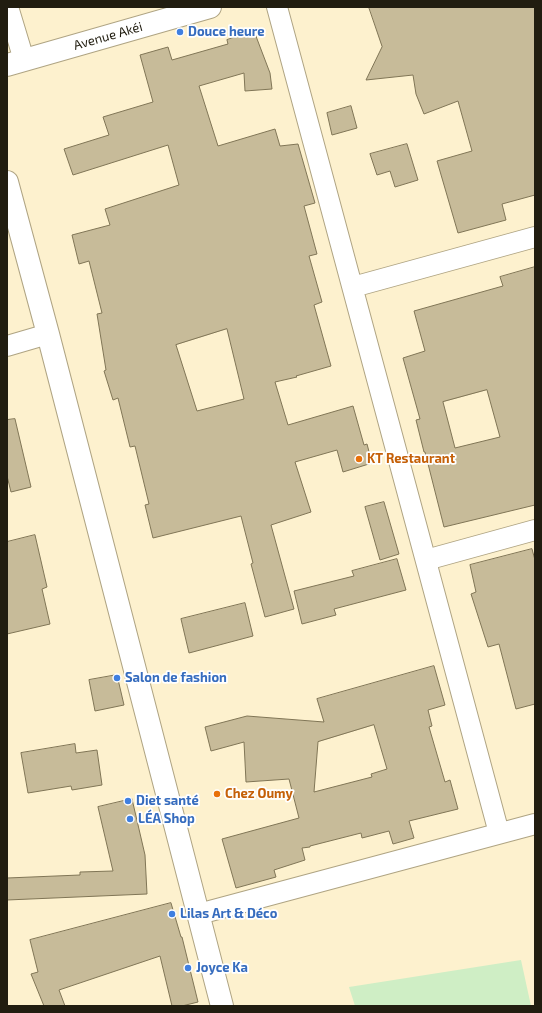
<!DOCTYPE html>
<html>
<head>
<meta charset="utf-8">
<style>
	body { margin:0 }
	#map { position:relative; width:542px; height:1013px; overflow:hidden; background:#fdf1ce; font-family:"Exo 2",sans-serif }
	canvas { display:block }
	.frame { position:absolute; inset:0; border:8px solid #211d10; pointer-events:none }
</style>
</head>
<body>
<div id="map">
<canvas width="542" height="1013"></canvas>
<div class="frame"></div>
</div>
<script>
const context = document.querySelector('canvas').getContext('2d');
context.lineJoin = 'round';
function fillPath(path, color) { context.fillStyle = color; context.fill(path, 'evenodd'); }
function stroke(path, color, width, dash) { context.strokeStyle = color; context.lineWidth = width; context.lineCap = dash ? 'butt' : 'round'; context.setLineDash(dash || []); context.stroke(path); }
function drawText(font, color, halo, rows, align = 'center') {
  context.font = font + ' "Exo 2",sans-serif'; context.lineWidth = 3.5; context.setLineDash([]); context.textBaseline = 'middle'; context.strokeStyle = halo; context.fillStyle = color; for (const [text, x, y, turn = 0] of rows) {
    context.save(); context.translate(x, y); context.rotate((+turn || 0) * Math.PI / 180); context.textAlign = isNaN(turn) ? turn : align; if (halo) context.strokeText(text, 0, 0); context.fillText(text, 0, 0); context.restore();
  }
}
const green = new Path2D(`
	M521,960L531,1006H355L349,987Z`);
const building = new Path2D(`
	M369,7H535V195L502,204L506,220L458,233L437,161L472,151L458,101L424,114L416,94L413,75L366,80L382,47Z
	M254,31L270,73L272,89L245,91L244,73L199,86L218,146L275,129L280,146L298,144L315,203L304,206L317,254L309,256L322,302L314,305L331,366L296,376L297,377L275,382L288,425L353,406L364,445L367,444L372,463L343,472L337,450L295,462L311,512L271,525L294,609L265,617L251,564L253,563L241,516L153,538L145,505L149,504L135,446L130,447L118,398L113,400L104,371L106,370L97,314L102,313L89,261L79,264L72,235L110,225L105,209L179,185L168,145L73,175L64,149L109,135L103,117L153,102L140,55L168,47L172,60L228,44L227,40ZM227,329L244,399L197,411L176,345Z
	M351,106L357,128L332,135L327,113Z
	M407,144L418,180L395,187L390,171L377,175L370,154Z
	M535,267V505L444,527L425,452H424L416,420L420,419L403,358L425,351L414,311L503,286L500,277ZM487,390L500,437L455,448L443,402Z
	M15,419L31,487L11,492L7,476V420Z
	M384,502L399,554L380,560L365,507Z
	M35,535L47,587L42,589L50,624L7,634V542Z
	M532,549L535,560V704L516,709L499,644L488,647L471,594L476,592L470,565Z
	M397,559L406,590L334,609L336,615L302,624L294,591L354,576L352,571Z
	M245,603L253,636L189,653L181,619Z
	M434,666L445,705L428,710L432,726L429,727L445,782L450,780L458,809L409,821L414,838L393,844L389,831L362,838L361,833L310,846V847L302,848L305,860L274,870L276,877L236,888L222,839L299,818L289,779L246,782L244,742L211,751L205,727L247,716L324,722L317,699ZM374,725L387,769L371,774L372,777L314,792L318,742Z
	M117,675L124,705L95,711L89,680Z
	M75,744L76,753L97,750L102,785L72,790L71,786L28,793L21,753Z
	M132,799L145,855L147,894L7,900V878L80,875V872L113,871L98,807Z
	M171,903L181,937H182L198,1002L182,1006H172L160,956L59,990L65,1006H44L31,974L38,972L30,940Z`);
const street = new Path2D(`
	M8,7L24,60
	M277,7L499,833
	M353,287L535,237
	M7,346L48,334
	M426,560L535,530
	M199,914L535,824`);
const secondary = new Path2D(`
	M7,65L210,7
	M7,182L48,334L222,1006`);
const markers = [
	[180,32,4,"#3f7fe0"],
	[359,459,4,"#e8710a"],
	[117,678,4,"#3f7fe0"],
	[217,794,4,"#e8710a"],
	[128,801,4,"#3f7fe0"],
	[130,819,4,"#3f7fe0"],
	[172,914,4,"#3f7fe0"],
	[188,968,4,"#3f7fe0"]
];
const shopNames = [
	["Douce heure",188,32],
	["Salon de fashion",125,678],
	["Diet santé",136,801],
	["LÉA Shop",138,819],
	["Lilas Art & Déco",180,914],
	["Joyce Ka",196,968]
];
const streetNames = [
	["Avenue Akéi",108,36,-16]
];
const foodNames = [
	["KT Restaurant",367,459],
	["Chez Oumy",225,794]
];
fillPath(green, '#cfeec5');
fillPath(building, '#c7bb99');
stroke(building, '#807556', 1);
stroke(street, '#afa483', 22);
stroke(secondary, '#afa483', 24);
stroke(street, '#fff', 20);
stroke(secondary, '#fff', 22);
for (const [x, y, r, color] of markers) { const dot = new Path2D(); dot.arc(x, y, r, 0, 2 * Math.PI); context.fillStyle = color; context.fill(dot); stroke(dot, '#fff', 1.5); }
drawText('bold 13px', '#366cbe', '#fff', shopNames, 'left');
drawText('13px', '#211d10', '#fff', streetNames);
drawText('bold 13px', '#c56008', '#fff', foodNames, 'left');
</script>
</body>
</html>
